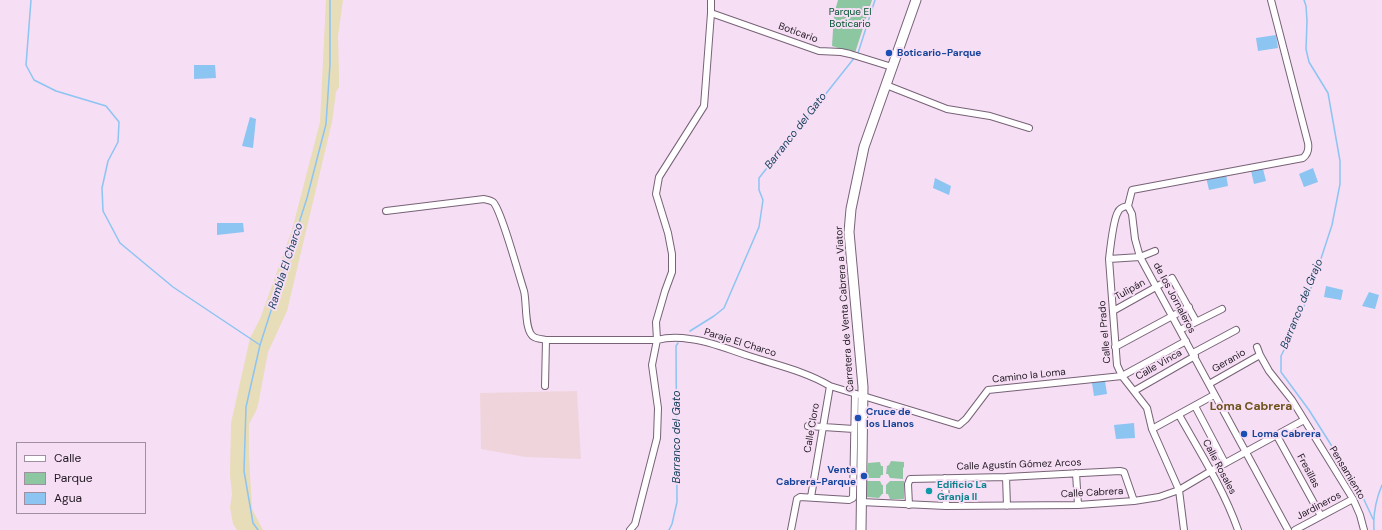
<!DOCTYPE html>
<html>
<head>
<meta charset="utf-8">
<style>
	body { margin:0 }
	#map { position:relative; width:1382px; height:530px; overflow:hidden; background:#f6def5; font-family:"DM Sans",sans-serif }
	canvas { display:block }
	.legend { position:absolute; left:16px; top:442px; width:130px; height:72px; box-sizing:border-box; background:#f6def5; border:1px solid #a08fa0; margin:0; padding:5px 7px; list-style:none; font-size:12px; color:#201820 }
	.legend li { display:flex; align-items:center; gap:8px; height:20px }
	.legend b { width:20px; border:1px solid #a08fa0 }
</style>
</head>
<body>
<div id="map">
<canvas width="1382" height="530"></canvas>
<ul class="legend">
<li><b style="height:5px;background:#fff"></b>Calle</li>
<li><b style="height:11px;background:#8dc7a2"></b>Parque</li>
<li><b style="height:11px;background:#8cc4f2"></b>Agua</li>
</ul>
</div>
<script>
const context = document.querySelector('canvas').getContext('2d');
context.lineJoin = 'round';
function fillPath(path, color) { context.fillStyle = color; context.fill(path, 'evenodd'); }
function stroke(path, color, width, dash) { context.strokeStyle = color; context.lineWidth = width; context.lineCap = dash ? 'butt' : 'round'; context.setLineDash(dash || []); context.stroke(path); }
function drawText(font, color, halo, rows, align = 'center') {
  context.font = font + ' "DM Sans",sans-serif'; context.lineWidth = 4; context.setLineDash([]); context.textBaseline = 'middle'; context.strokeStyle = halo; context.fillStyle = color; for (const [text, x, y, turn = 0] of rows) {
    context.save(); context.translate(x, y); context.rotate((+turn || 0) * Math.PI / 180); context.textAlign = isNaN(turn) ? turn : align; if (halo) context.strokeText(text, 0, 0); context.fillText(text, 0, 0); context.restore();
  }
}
const education = new Path2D(`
	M577,391L581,459L525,457L481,449L480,393Z`);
const green = new Path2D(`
	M838,0H872L855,53L832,46L834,14Z
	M891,461L904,462V467L903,468V479L890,478L888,474H886L887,466L889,465Z
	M880,462L881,466H883V475H881L880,478H867L868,463Z
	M867,481H880L882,485H883V494H882L879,498L867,497Z
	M890,481H904V499H890L888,494H886V485Z`);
const sand = new Path2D(`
	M326,0H343L338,36L339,73V87L336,92L332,122L287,311L268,352L258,405L256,411L249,424V455L252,509L263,530H237L233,524L230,507L232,494L230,475L231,423L250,338L260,319L292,230L320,122Z`);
const water = new Path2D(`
	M1276,35L1278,48L1258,51L1256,38Z
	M194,65H215L216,78L194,79Z
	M250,117L256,119L253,148L242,146Z
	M1313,168L1318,182L1304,187L1299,174Z
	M1263,169L1266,181L1254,184L1251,171Z
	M1226,174L1228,186L1209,190L1206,177Z
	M935,178L951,186L949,195L933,188Z
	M217,223H243L244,232L217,235Z
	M1326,286L1343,290L1341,300L1324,297Z
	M1369,292L1379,295L1375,309L1362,306Z
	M1105,381L1107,394L1094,396L1092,383Z
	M1134,423L1135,438L1116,439L1114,425Z`);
const stream = new Path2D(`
	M31,0L26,65L34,80L56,91L106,106L119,122L118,142L108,161L102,188L103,211L120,243L173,287L260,345
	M1304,0L1306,6L1307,21L1306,49L1309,62L1328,93L1340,161V184L1332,225L1313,283L1296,326L1281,356V372L1309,410L1359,489L1373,519
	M858,53L875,0
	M690,331L714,316L724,308L759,227L763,200L759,190V178L855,57
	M258,530L253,523L244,471L246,407L260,345L307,198L326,124L330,64V0
	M669,530L672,524L677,502L676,346L678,343
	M1374,530C1373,515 1376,499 1382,485`);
const street = new Path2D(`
	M711,0V13L819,51L841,52L850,54L892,67
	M886,85L947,109L990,116L1029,128
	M1128,206L1132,214L1135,239L1140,257L1288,530
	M386,211L484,199C487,200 490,200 493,202C501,209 519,276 524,291C527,302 524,332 534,337C537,339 543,339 546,340
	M1109,259L1140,257L1155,251
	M1113,311L1172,278L1196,321
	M1180,330L1222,309
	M1115,347L1189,307
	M1257,347L1260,355L1269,371L1292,400L1353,499L1360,515L1364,530
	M1193,353L1236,330
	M1209,384L1260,355
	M545,386L546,340H657C668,337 678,337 690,339C710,341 730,350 749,356C776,365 805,371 830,386L959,425L966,419L988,390L1122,376L1186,341
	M1134,391L1195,356
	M1195,406L1225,463
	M1179,415C1200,452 1224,490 1238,530
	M808,426L854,429
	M1152,429L1214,395
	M1277,436L1321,516
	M1076,473L1078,505
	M1006,477L1007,506
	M945,478L946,506
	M811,497L830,386
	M861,502L946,506L1078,505L1134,501L1159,497L1179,490L1211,471L1304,420
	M909,505L908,484L910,479L1006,477L1120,471L1124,472L1134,501
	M630,530L635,524L657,438L658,408L652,365L657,340L656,322L665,291L672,272V254L668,233L656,194L659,177L704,106L711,13
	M791,530L797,499L800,497L849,500L853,498L855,394
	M1184,530L1179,490L1152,429L1147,408L1122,376L1117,365L1109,259C1110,250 1114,218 1118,212C1120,207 1124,207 1128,206L1132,190L1303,158C1308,154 1309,149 1308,143L1271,0
	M1295,530L1353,499`);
const secondary = new Path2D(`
	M861,530L863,387L849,232L851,209L864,147L916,0`);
const markers = [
	[889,53,4,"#1a4fb4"],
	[858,418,4,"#1a4fb4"],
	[1244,434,4,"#1a4fb4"],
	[864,476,4,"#1a4fb4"],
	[929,491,4,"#0f9aa8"]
];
const parkNames = [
	["Parque El",850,12],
	["Boticario",850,24]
];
const streetNames = [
	["Boticario",798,33,20],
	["Tulipán",1130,290,-29],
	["de los Jornaleros",1174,298,62],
	["Carretera de Venta Cabrera a Viator",845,309,-94],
	["Calle el Prado",1105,332,-95],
	["Paraje El Charco",740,343,17],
	["Geranio",1229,361,-30],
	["Calle Vinca",1159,365,-30],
	["Camino la Loma",1029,376,-6],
	["Calle Cloro",812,428,-80],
	["Calle Agustín Gómez Arcos",1019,465,-2],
	["Calle Rosales",1219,467,62],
	["Fresillas",1308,471,62],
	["Pensamiento",1347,473,59],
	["Calle Cabrera",1092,493,-3],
	["Jardineros",1319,506,-28]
];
const transitNames = [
	["Boticario-Parque",897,53],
	["Cruce de",866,412],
	["los Llanos",866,424],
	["Loma Cabrera",1252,434],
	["Venta",856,470,"right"],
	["Cabrera-Parque",856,482,"right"]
];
const cultureNames = [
	["Edificio La",937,485],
	["Granja II",937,497]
];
const waterNames = [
	["Barranco del Gato",796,131,-52],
	["Rambla El Charco",286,266,-72],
	["Barranco del Grajo",1302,304,-68],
	["Barranco del Gato",677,437,-90]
];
const quarterNames = [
	["Loma Cabrera",1251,407]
];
fillPath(education, '#efd5db');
fillPath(green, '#8dc7a2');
fillPath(sand, '#e7ddb8');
fillPath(water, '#8cc4f2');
stroke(stream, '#8cc4f2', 1.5);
stroke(street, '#776276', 8);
stroke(secondary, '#776276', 11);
stroke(street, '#fff', 6);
stroke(secondary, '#fff', 9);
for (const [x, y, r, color] of markers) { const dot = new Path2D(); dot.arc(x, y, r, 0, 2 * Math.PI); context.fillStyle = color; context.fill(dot); stroke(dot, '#f6def5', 1.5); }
drawText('10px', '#00532e', '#f6def5', parkNames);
drawText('10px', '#201820', '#f6def5', streetNames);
drawText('bold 10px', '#164399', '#f6def5', transitNames, 'left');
drawText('bold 10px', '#0d838f', '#f6def5', cultureNames, 'left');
drawText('italic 11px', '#123d5b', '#f6def5', waterNames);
drawText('bold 12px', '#6e531b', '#f6def5', quarterNames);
</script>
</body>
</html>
